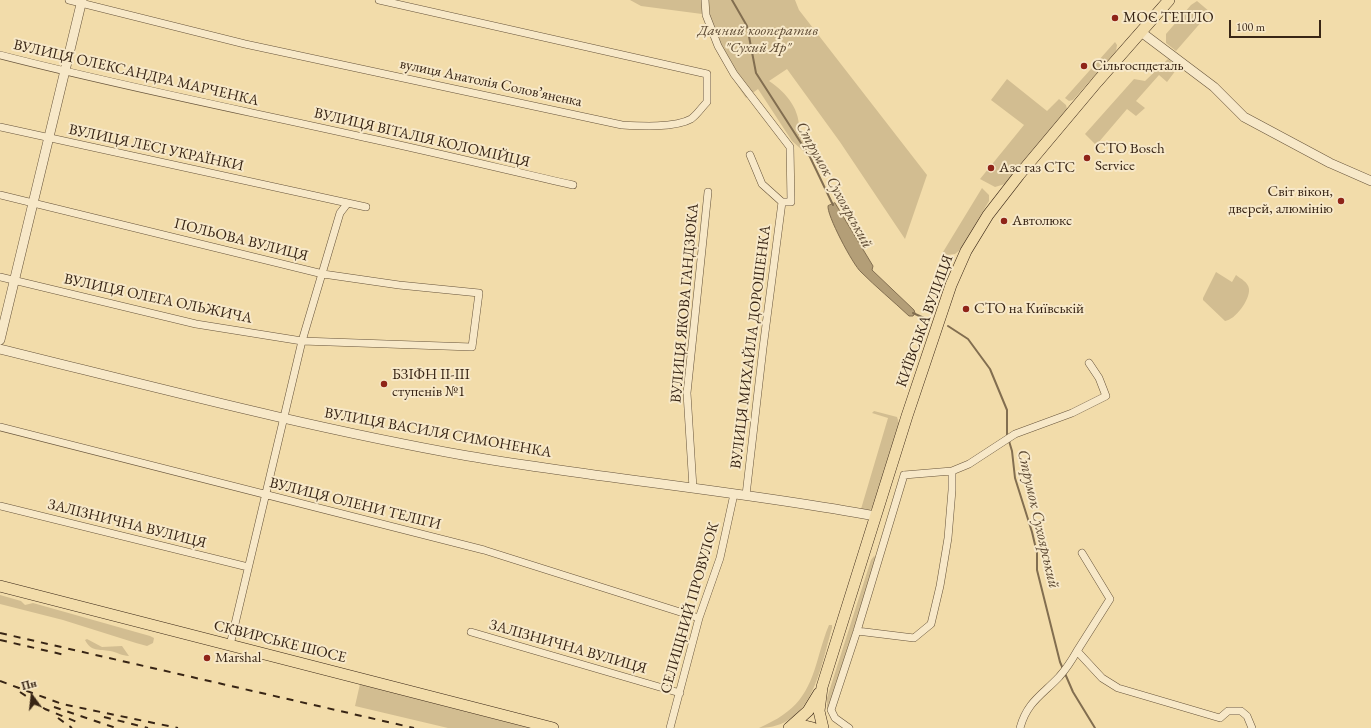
<!DOCTYPE html>
<html>
<head>
<meta charset="utf-8">
<style>
	body { margin:0 }
	#map { position:relative; width:1371px; height:728px; overflow:hidden; background:#f2dcaa; font-family:"EB Garamond",serif }
	canvas { display:block }
	.north { position:absolute; left:12px; top:676px; width:40px; height:40px; -webkit-text-stroke:3px #f7e8c8; paint-order:stroke; rotate:345deg; font-size:11px; font-weight:700; line-height:16px; text-align:center; color:#382515 }
	.north::after { content:''; display:block; margin:auto; width:14px; height:18px; background:#382515; clip-path:polygon(50% 0,100% 100%,50% 72%,0 100%) }
	.scale { position:absolute; left:1229px; top:20px; width:92px; height:18px; box-sizing:border-box; border:2px solid #382515; border-top:0; padding-left:5px; font-size:12px; line-height:14px; white-space:nowrap; color:#382515; -webkit-text-stroke:3px #f7e8c8; paint-order:stroke }
</style>
</head>
<body>
<div id="map">
<canvas width="1371" height="728"></canvas>
<div class="north">Пн</div>
<div class="scale">100 m</div>
</div>
<script>
const context = document.querySelector('canvas').getContext('2d');
context.lineJoin = 'round';
function fillPath(path, color) { context.fillStyle = color; context.fill(path, 'evenodd'); }
function stroke(path, color, width, dash) { context.strokeStyle = color; context.lineWidth = width; context.lineCap = dash ? 'butt' : 'round'; context.setLineDash(dash || []); context.stroke(path); }
function drawText(font, color, halo, rows, align = 'center') {
  context.font = font + ' "EB Garamond",serif'; context.lineWidth = 4; context.setLineDash([]); context.textBaseline = 'middle'; context.strokeStyle = halo; context.fillStyle = color; for (const [text, x, y, turn = 0] of rows) {
    context.save(); context.translate(x, y); context.rotate((+turn || 0) * Math.PI / 180); context.textAlign = isNaN(turn) ? turn : align; if (halo) context.strokeText(text, 0, 0); context.fillText(text, 0, 0); context.restore();
  }
}
const green = new Path2D(`
	M630,0H795L799,10L927,175L905,239L840,142L787,69L769,81C787,93 801,110 799,133L806,142L812,141L815,153L810,157L792,141L758,89L746,98L731,76L702,14L641,6Z
	M1197,1L1210,12L1176,51L1166,43V34L1191,5Z
	M1115,42L1117,45L1116,51L1073,100L1069,101L1065,98Z
	M1168,59L1174,64L1176,70L1167,82L1159,75L1136,101L1145,108L1136,116L1127,109L1098,143L1095,144L1085,134L1134,79L1145,81Z
	M1007,79L1047,111L1059,99L1066,105L1067,109L1005,184L995,187L980,179L1024,125L991,100Z
	M982,188L989,195V201L960,250L955,254L946,255L943,252Z
	M1216,272L1232,282L1236,275C1241,279 1248,282 1249,289C1250,300 1235,320 1225,321L1203,300V298Z
	M874,411L897,417L899,423L874,506L868,512L861,509L888,418L872,413Z
	M874,556L876,558L828,710L827,708V698L871,560Z
	M0,595L21,601L25,605L33,603L150,636L154,638L153,643L147,646L136,643L63,620L0,604Z
	M829,625H832V628C820,668 813,728 759,728C797,711 808,695 819,655C822,645 825,634 829,625Z
	M87,639L102,647L122,646L129,656C122,656 117,652 110,651C99,649 91,652 85,640Z
	M360,684L529,728H448L355,706Z`);
const water = new Path2D(`
	M835,203L873,266L872,270L914,310L915,313L913,316H909C893,301 876,287 861,272C853,265 826,214 828,206Z`);
const stream = new Path2D(`
	M732,0L747,26L756,73L810,157L833,205
	M913,313L924,318
	M948,326L968,339L990,369L1007,410V437
	M1009,441L1012,451L1015,478L1032,532L1037,553V570L1060,662L1073,692L1095,728`);
const minor = new Path2D(`
	M69,0L245,44L622,125C640,126 675,128 691,119C697,115 702,107 707,102V74L379,0
	M705,0L706,15L718,46L734,74L790,147L791,202H782L762,184L750,155
	M0,55C120,86 242,110 363,137C433,152 503,169 573,185
	M0,127L366,207
	M0,195L323,274L399,285L479,293L472,347L302,341L196,324L0,277
	M0,427L484,550L699,618
	M904,475L952,471L969,464L1015,434L1072,413L1106,396L1099,378L1089,363
	M693,488L687,393L708,192
	M746,495L763,348L782,202
	M0,506L248,567
	M1082,553L1110,599L1077,651L1102,678L1118,688L1220,718L1228,711H1241L1247,716L1252,728
	M857,631L914,638L931,624L940,586L948,538L952,490V471
	M471,632L680,693
	M230,645L302,341L340,213L347,204
	M670,728L699,618L720,558L734,494
	M849,728L835,718L831,710L857,631L904,475
	M1020,728C1027,702 1042,695 1059,677C1066,669 1072,660 1077,651`);
const tertiary = new Path2D(`
	M1141,32L1214,87L1244,117L1330,163L1371,181
	M0,340L82,0
	M0,349C155,387 310,428 468,456C603,479 740,491 875,516`);
const primary = new Path2D(`
	M0,586L553,728
	M789,728L808,711L819,693
	M789,728L805,726L813,728
	M823,728L819,711L822,687L907,416L951,285L966,251L988,215L1019,175L1097,82L1169,0`);
const rail = new Path2D(`
	M0,633L414,728
	M0,640L65,655
	M0,681L62,704L178,728
	M20,692L45,709L77,722
	M54,707L116,728
	M104,717L148,728
	M58,718L72,728`);
const markers = [
	[1115,18,4,"#8f2418"],
	[1084,66,4,"#8f2418"],
	[1087,158,4,"#8f2418"],
	[991,168,4,"#8f2418"],
	[1341,201,4,"#8f2418"],
	[1004,221,4,"#8f2418"],
	[966,309,4,"#8f2418"],
	[384,384,4,"#8f2418"],
	[207,658,4,"#8f2418"]
];
const poiNames = [
	["МОЄ ТЕПЛО",1123,18],
	["Сільгоспдеталь",1092,66],
	["СТО Bosch",1095,149],
	["Service",1095,166],
	["Азс газ СТС",999,168],
	["Світ вікон,",1333,192,"right"],
	["дверей, алюмінію",1333,209,"right"],
	["Автолюкс",1012,221],
	["СТО на Київській",974,309],
	["БЗІФН ІІ-ІІІ",392,375],
	["ступенів №1",392,392],
	["Marshal",215,658]
];
const parkNames = [
	["Дачний кооператив",758,31],
	["\"Сухий Яр\"",758,48]
];
const streetNames = [
	["ВУЛИЦЯ ОЛЕКСАНДРА МАРЧЕНКА",136,73,13],
	["вулиця Анатолія Соловʼяненка",491,83,12],
	["ВУЛИЦЯ ВІТАЛІЯ КОЛОМІЙЦЯ",422,138,13],
	["ВУЛИЦЯ ЛЕСІ УКРАЇНКИ",156,148,12],
	["ПОЛЬОВА ВУЛИЦЯ",241,240,14],
	["ВУЛИЦЯ ОЛЕГА ОЛЬЖИЧА",158,299,12],
	["ВУЛИЦЯ ЯКОВА ГАНДЗЮКА",685,303,-85],
	["КИЇВСЬКА ВУЛИЦЯ",925,321,-70],
	["ВУЛИЦЯ МИХАЙЛА ДОРОШЕНКА",751,347,-83],
	["ВУЛИЦЯ ВАСИЛЯ СИМОНЕНКА",438,433,10],
	["ВУЛИЦЯ ОЛЕНИ ТЕЛІГИ",355,504,14],
	["ЗАЛІЗНИЧНА ВУЛИЦЯ",127,524,14],
	["СЕЛИЩНИЙ ПРОВУЛОК",690,608,-74],
	["СКВИРСЬКЕ ШОСЕ",280,642,14],
	["ЗАЛІЗНИЧНА ВУЛИЦЯ",568,647,16]
];
const waterNames = [
	["Струмок Сухоярський",834,185,61],
	["Струмок Сухоярський",1038,519,77]
];
fillPath(green, '#d2bd91');
fillPath(water, '#b39e77');
stroke(water, '#826e50', 1);
stroke(stream, '#826e50', 2);
stroke(minor, '#66533a', 8);
stroke(tertiary, '#66533a', 10);
stroke(primary, '#382515', 12);
stroke(minor, '#f7e8c8', 7);
stroke(tertiary, '#f7e8c8', 9);
stroke(primary, '#f2dcaa', 11);
stroke(rail, '#382515', 2, [7, 7]);
for (const [x, y, r, color] of markers) { const dot = new Path2D(); dot.arc(x, y, r, 0, 2 * Math.PI); context.fillStyle = color; context.fill(dot); stroke(dot, '#f7e8c8', 1.5); }
drawText('15px', '#382515', '#f7e8c8', poiNames, 'left');
drawText('italic 15px', '#5e4b34', '#f7e8c8', parkNames);
drawText('15px', '#382515', '#f7e8c8', streetNames);
drawText('italic 16px', '#5d4932', '#f7e8c8', waterNames);
</script>
</body>
</html>
